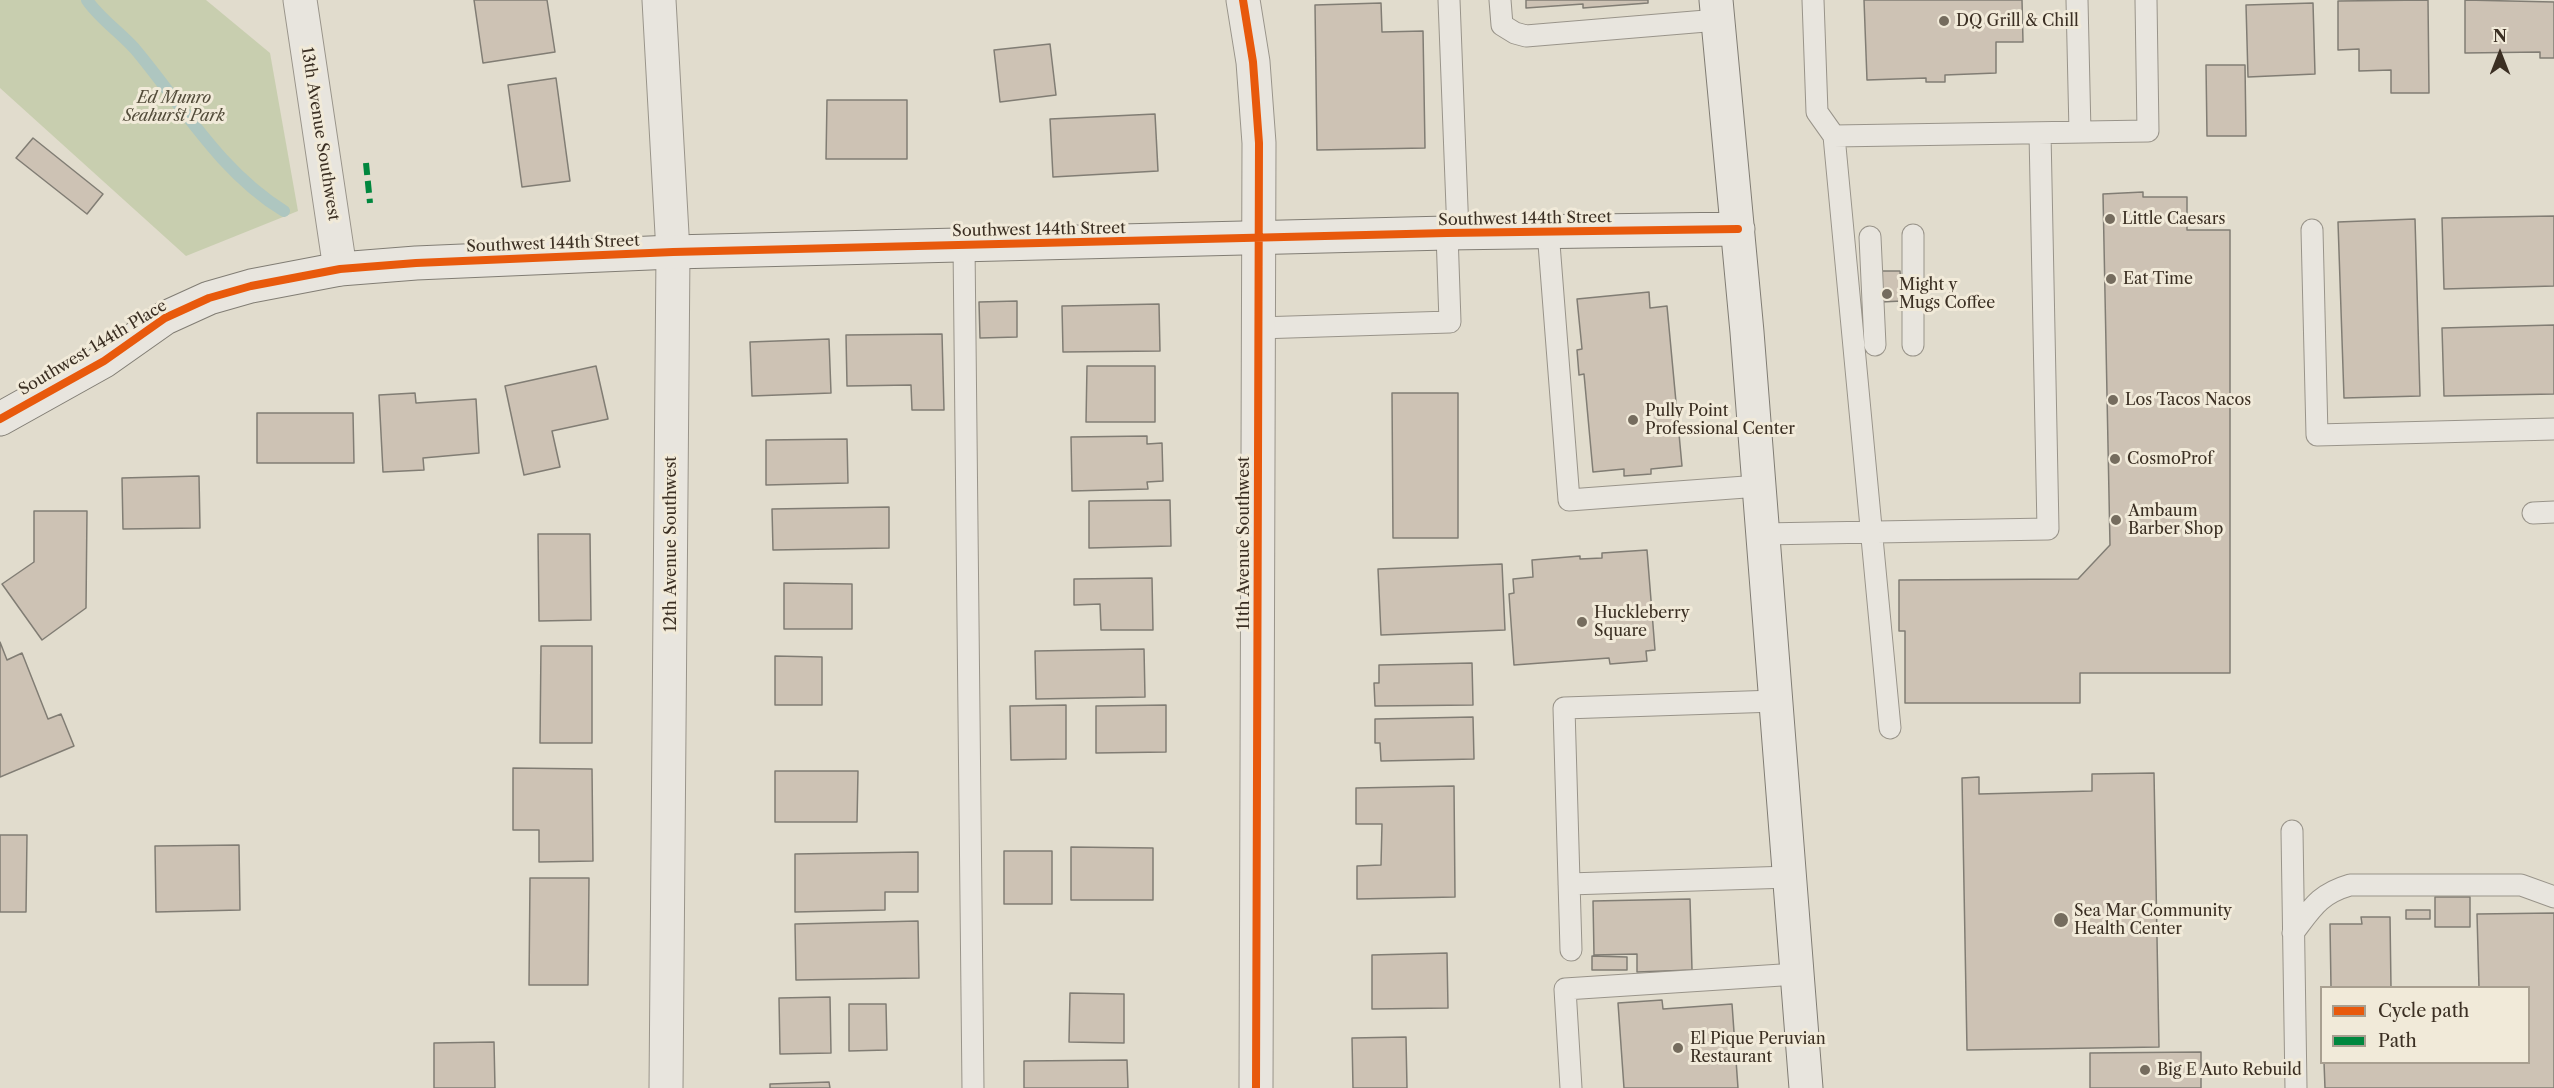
<!DOCTYPE html>
<html>
<head>
<meta charset="utf-8">
<style>
	body { margin:0 }
	#map { position:relative; width:2554px; height:1088px; overflow:hidden; background:#e1dccd; font-family:"Libre Caslon Text",serif }
	canvas { display:block }
	.legend { position:absolute; left:2320px; top:986px; width:210px; height:78px; box-sizing:border-box; background:#f1ead9; border:2px solid #a89f90; margin:0; padding:8px 10px; list-style:none; font-size:18px; color:#3b2f23 }
	.legend li { display:flex; align-items:center; gap:12px; height:30px }
	.legend b { width:30px; border:2px solid #a89f90 }
	.north { position:absolute; left:2470px; top:24px; width:60px; height:60px; -webkit-text-stroke:4px #f1ead9; paint-order:stroke; rotate:0deg; font-size:16px; font-weight:700; line-height:24px; text-align:center; color:#3b2f23 }
	.north::after { content:''; display:block; margin:auto; width:21px; height:27px; background:#3b2f23; clip-path:polygon(50% 0,100% 100%,50% 72%,0 100%) }
</style>
</head>
<body>
<div id="map">
<canvas width="2554" height="1088"></canvas>
<ul class="legend">
<li><b style="height:8px;background:#e8590c"></b>Cycle path</li>
<li><b style="height:8px;background:#00873e"></b>Path</li>
</ul>
<div class="north">N</div>
</div>
<script>
const context = document.querySelector('canvas').getContext('2d');
context.lineJoin = 'round';
function fillPath(path, color) { context.fillStyle = color; context.fill(path, 'evenodd'); }
function stroke(path, color, width, dash) { context.strokeStyle = color; context.lineWidth = width; context.lineCap = dash ? 'butt' : 'round'; context.setLineDash(dash || []); context.stroke(path); }
function drawText(font, color, halo, rows, align = 'center') {
  context.font = font + ' "Libre Caslon Text",serif'; context.lineWidth = 6; context.setLineDash([]); context.textBaseline = 'middle'; context.strokeStyle = halo; context.fillStyle = color; for (const [text, x, y, turn = 0] of rows) {
    context.save(); context.translate(x, y); context.rotate((+turn || 0) * Math.PI / 180); context.textAlign = isNaN(turn) ? turn : align; if (halo) context.strokeText(text, 0, 0); context.fillText(text, 0, 0); context.restore();
  }
}
const green = new Path2D(`
	M0,0H206L270,53L298,211L186,256L0,88Z`);
const stream = new Path2D(`
	M87,0C100,19 120,32 135,49C182,105 220,172 284,211`);
const building = new Path2D(`
	M474,0H547L555,52L483,63Z
	M1526,0H1648V3L1583,8V4L1526,8Z
	M1864,0H2022L2023,42H1996V73L1945,75V82H1926V78L1867,80Z
	M2428,0L2429,93H2391V70L2359,71V49L2338,50V1Z
	M2465,0L2554,2V58H2540V52L2465,53Z
	M1381,3L1382,32L1423,31L1425,148L1317,150L1315,5Z
	M2313,3L2315,74L2248,77L2246,5Z
	M1050,44L1056,95L1000,102L994,50Z
	M2206,65H2245L2246,136H2207Z
	M556,78L570,181L522,187L508,85Z
	M827,100H907V159H826Z
	M1155,114L1158,171L1053,177L1050,119Z
	M33,138L103,194L87,214L16,158Z
	M2143,192V197H2187V230H2230V673H2080V703H1905V631H1899V580L2078,579L2110,545L2103,194Z
	M2554,216V286L2444,289L2442,218Z
	M2415,219L2420,396L2344,398L2338,222Z
	M1879,271H1900L1902,301L1881,302Z
	M1649,292L1650,308L1667,306L1682,466L1651,469V474L1624,476V469L1593,472L1584,374L1579,375L1577,350L1582,349L1577,299Z
	M1017,301V337L980,338L979,302Z
	M1159,304L1160,351L1063,352L1062,306Z
	M2554,325V394L2444,396L2442,328Z
	M942,334L944,410H912L911,385L847,386L846,335Z
	M829,339L831,393L752,396L750,342Z
	M596,366L608,419L552,431L560,467L524,475L505,386Z
	M1087,366H1155V422H1086Z
	M415,393L416,403L476,399L479,453L423,458L424,470L383,472L379,395Z
	M1392,393H1458V538H1393Z
	M257,413H353L354,463H257Z
	M1147,436V444L1162,443L1163,481L1147,482L1148,489L1072,491L1071,437Z
	M847,439L848,483L766,485V440Z
	M199,476L200,528L123,529L122,478Z
	M1170,500L1171,546L1089,548V501Z
	M889,507V548L773,550L772,509Z
	M34,511H87L86,608L42,640L2,584L34,562Z
	M538,534H590L591,620L539,621Z
	M1647,550L1655,650L1646,651L1647,661L1610,664L1609,658L1514,665L1509,594L1514,593L1513,579L1533,577L1532,560L1580,556V559L1602,558V553Z
	M1502,564L1505,630L1381,635L1378,569Z
	M1152,578L1153,630H1101L1100,604L1074,605V579Z
	M784,583L852,584V629H784Z
	M0,642L7,660L22,653L48,719L61,714L74,746L0,777Z
	M541,646H592V743H540Z
	M1144,649L1145,697L1036,699L1035,651Z
	M775,656L822,657V705H775Z
	M1472,663L1473,705L1375,706L1374,683H1379V665Z
	M1066,705V759L1011,760L1010,706Z
	M1166,705V752L1096,753V706Z
	M1473,717L1474,759L1381,761L1380,743H1375V719Z
	M513,768L592,769L593,861L539,862V830H513Z
	M775,771H858L857,822H775Z
	M2154,773L2159,1047L1967,1050L1962,778L1979,777V794L2092,791V774Z
	M1454,786L1455,897L1357,899V866L1381,865L1382,824H1356V788Z
	M0,835H27L26,912H0Z
	M239,845L240,910L156,912L155,846Z
	M1071,847L1153,848V900H1071Z
	M1004,851H1052V904H1004Z
	M918,852V892H885V910L795,912V854Z
	M530,878H589L588,985H529Z
	M2435,897H2470V927H2435Z
	M1690,899L1692,970L1637,972V954L1594,955L1593,901Z
	M2406,910H2430V919H2406Z
	M2554,913V1088H2325L2324,1062H2528V988H2479L2477,914Z
	M2361,917H2390L2391,988H2331L2330,924H2362Z
	M918,921L919,978L796,980L795,924Z
	M1447,953L1448,1008L1372,1009V955Z
	M1592,956L1627,957V970H1592Z
	M1070,993L1124,994V1043L1069,1042Z
	M830,997L831,1053L780,1054L779,998Z
	M1662,1000L1663,1009L1732,1004L1738,1088H1624L1618,1003Z
	M849,1004H886L887,1050L849,1051Z
	M1406,1037L1407,1088H1353L1352,1038Z
	M494,1042L495,1088H434V1043Z
	M2201,1052V1088H2090V1053Z
	M1127,1060L1128,1088H1024V1061Z
	M829,1082L830,1088H770V1084Z`);
const lane = new Path2D(`
	M1449,0L1458,233
	M1500,0L1502,25L1515,33L1526,36L1718,20
	M1813,0L1817,112L1834,136L1890,728
	M2077,0L2080,132
	M1834,136L2148,131L2146,0
	M2312,230L2317,435L2554,429
	M1548,231L1569,500L1759,486
	M1870,237L1875,345
	M964,245L973,1088
	M1258,328L1450,322L1447,233
	M1913,345V235
	M2533,513L2554,512
	M1762,534L2048,529L2040,133
	M2292,831L2296,1088
	M1569,884L1790,877
	M2293,933C2312,908 2319,894 2350,885H2521L2554,897
	M1571,950L1564,708L1776,701
	M1571,1088L1565,989L1797,974`);
const street = new Path2D(`
	M300,0L340,269
	M659,0L673,252L666,1088
	M1243,0L1253,62L1259,143L1256,1088`);
const secondary = new Path2D(`
	M1716,0L1747,332L1806,1088
	M0,419L104,361L165,318L209,298L251,286L340,269L416,263L673,252L1447,233L1738,229`);
const quiet = new Path2D(`
	M366,163L370,203`);
const cycleway = new Path2D(`
	M1243,0L1253,62L1259,143L1256,1088
	M0,419L104,361L165,318L209,298L251,286L340,269L416,263L673,252L1447,233L1738,229`);
const markers = [
	[1944,21,6,"#756c5e"],
	[2110,219,6,"#756c5e"],
	[2111,279,6,"#756c5e"],
	[1887,294,6,"#756c5e"],
	[2113,400,6,"#756c5e"],
	[1633,420,6,"#756c5e"],
	[2115,459,6,"#756c5e"],
	[2116,520,6,"#756c5e"],
	[1582,622,6,"#756c5e"],
	[2061,920,8,"#756c5e"],
	[1678,1048,6,"#756c5e"],
	[2145,1070,6,"#756c5e"]
];
const poiNames = [
	["DQ Grill & Chill",1956,21],
	["Little Caesars",2122,219],
	["Eat Time",2123,279],
	["Might y",1899,285],
	["Mugs Coffee",1899,303],
	["Los Tacos Nacos",2125,400],
	["Pully Point",1645,411],
	["Professional Center",1645,429],
	["CosmoProf",2127,459],
	["Ambaum",2128,511],
	["Barber Shop",2128,529],
	["Huckleberry",1594,613],
	["Square",1594,631],
	["Sea Mar Community",2074,911],
	["Health Center",2074,929],
	["El Pique Peruvian",1690,1039],
	["Restaurant",1690,1057],
	["Big E Auto Rebuild",2157,1070]
];
const parkNames = [
	["Ed Munro",174,98],
	["Seahurst Park",174,116]
];
const streetNames = [
	["13th Avenue Southwest",320,134,81],
	["Southwest 144th Street",1525,219,-1],
	["Southwest 144th Street",1039,230,-1],
	["Southwest 144th Street",553,244,-2],
	["Southwest 144th Place",93,348,-31],
	["11th Avenue Southwest",1244,543,-90],
	["12th Avenue Southwest",671,544,-90]
];
fillPath(green, '#c8ceaf');
stroke(stream, '#aec6c0', 12);
fillPath(building, '#cdc2b4');
stroke(building, '#817d74', 1.5);
stroke(lane, '#99948a', 23);
stroke(street, '#99948a', 35);
stroke(secondary, '#817d74', 35);
stroke(lane, '#e8e5de', 21);
stroke(street, '#e8e5de', 33);
stroke(secondary, '#e8e5de', 33);
stroke(quiet, '#00873e', 6, [12, 6]);
stroke(cycleway, '#e8590c', 8);
for (const [x, y, r, color] of markers) { const dot = new Path2D(); dot.arc(x, y, r, 0, 2 * Math.PI); context.fillStyle = color; context.fill(dot); stroke(dot, '#f1ead9', 2); }
drawText('16px', '#3b2f23', '#f1ead9', poiNames, 'left');
drawText('italic 16px', '#534c3a', '#f1ead9', parkNames);
drawText('16px', '#3b2f23', '#f1ead9', streetNames);
</script>
</body>
</html>
